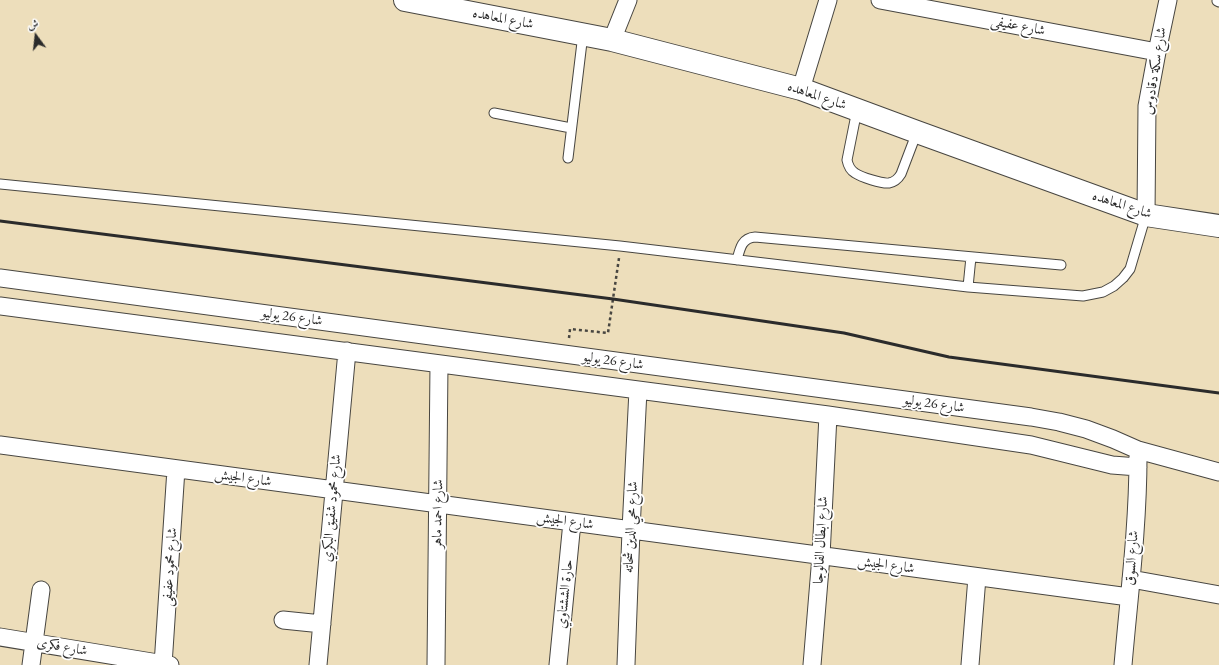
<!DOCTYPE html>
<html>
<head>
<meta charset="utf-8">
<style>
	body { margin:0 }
	#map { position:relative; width:1219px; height:665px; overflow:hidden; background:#eddebb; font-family:"EB Garamond",Amiri,serif }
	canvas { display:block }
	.north { position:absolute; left:16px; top:16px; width:40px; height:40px; -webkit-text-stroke:3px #fff; paint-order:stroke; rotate:345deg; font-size:11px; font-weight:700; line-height:16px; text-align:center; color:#2b2b2b }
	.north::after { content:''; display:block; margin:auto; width:14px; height:18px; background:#2b2b2b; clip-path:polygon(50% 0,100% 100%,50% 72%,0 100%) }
</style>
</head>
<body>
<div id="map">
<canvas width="1219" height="665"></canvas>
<div class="north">ش</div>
</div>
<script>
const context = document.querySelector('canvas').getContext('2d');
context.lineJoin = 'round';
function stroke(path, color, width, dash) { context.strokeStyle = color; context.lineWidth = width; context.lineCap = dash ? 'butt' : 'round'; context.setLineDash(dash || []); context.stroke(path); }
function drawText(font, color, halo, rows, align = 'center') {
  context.font = font + ' "EB Garamond",Amiri,serif'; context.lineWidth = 3.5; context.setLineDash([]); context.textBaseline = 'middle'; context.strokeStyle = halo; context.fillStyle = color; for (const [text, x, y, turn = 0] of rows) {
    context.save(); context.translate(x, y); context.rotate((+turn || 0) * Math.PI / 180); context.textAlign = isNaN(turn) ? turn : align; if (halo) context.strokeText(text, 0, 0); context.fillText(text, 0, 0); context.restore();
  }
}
const path = new Path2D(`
	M569,338L570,329L608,333L619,258`);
const lane = new Path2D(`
	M1217,1L1219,2
	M857,110L847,160C848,165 850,170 855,173C861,177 882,184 889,183C895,182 898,179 901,174L917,132
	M494,113L571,128
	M568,158L583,34
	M0,184L620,246L968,287L1083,296L1103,292L1114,286L1123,278L1130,269L1146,215
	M737,260C740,248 742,238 755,237L1061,265
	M968,287L971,257`);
const street = new Path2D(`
	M880,0L1157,52
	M612,40L628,0
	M801,89L828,0
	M1146,215L1147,106L1157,52L1168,0
	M0,278L1031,417L1059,422L1086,429L1113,439L1138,450L1219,472
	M0,306L828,415L1031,445L1112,465L1138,467
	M0,445L1129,597
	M1131,579L1219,595
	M283,620L322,624
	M0,637L170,665
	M31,665L41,590
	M163,665L176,469
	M318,665L347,351
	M436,665L439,364
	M558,665L572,522
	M626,665L631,530L638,390
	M812,665L821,556L828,415
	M970,665L977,577
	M1123,665C1129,596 1138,526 1138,457`);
const secondary = new Path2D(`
	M405,0L612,40L801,89L917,132L1146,215L1219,226`);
const rail = new Path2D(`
	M0,221L613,299L844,333L949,357L1219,393`);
const streetNames = [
	["شارع المعاهده",503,19,11],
	["شارع عفيفى",1018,26,11],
	["شارع سكة دقادوس",1155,71,-81],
	["شارع المعاهده",817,96,19],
	["شارع المعاهده",1122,205,18],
	["شارع 26 يوليو",292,317,8],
	["شارع 26 يوليو",613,361,8],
	["شارع 26 يوليو",934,404,8],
	["شارع الجيش",243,478,8],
	["شارع محمود شفيق البكري",332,508,-85],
	["شارع احمد ماهر",438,514,-89],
	["شارع الجيش",565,521,8],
	["شارع محي الدين شحاته",631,527,-87],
	["شارع ابطال الفالوجا",821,540,-87],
	["شارع السوق",1132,558,-86],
	["شارع الجيش",886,565,8],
	["شارع محمود عفيفى",170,567,-86],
	["حارة الششتاوي",565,594,-84],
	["شارع فكرى",62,647,10]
];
stroke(lane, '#484641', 11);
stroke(street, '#484641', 19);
stroke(secondary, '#484641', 24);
stroke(path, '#484641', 2.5, [3, 3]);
stroke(lane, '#fff', 9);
stroke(street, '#fff', 17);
stroke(secondary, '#fff', 22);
stroke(rail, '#2b2b2b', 3);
drawText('14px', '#2b2b2b', '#fff', streetNames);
</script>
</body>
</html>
